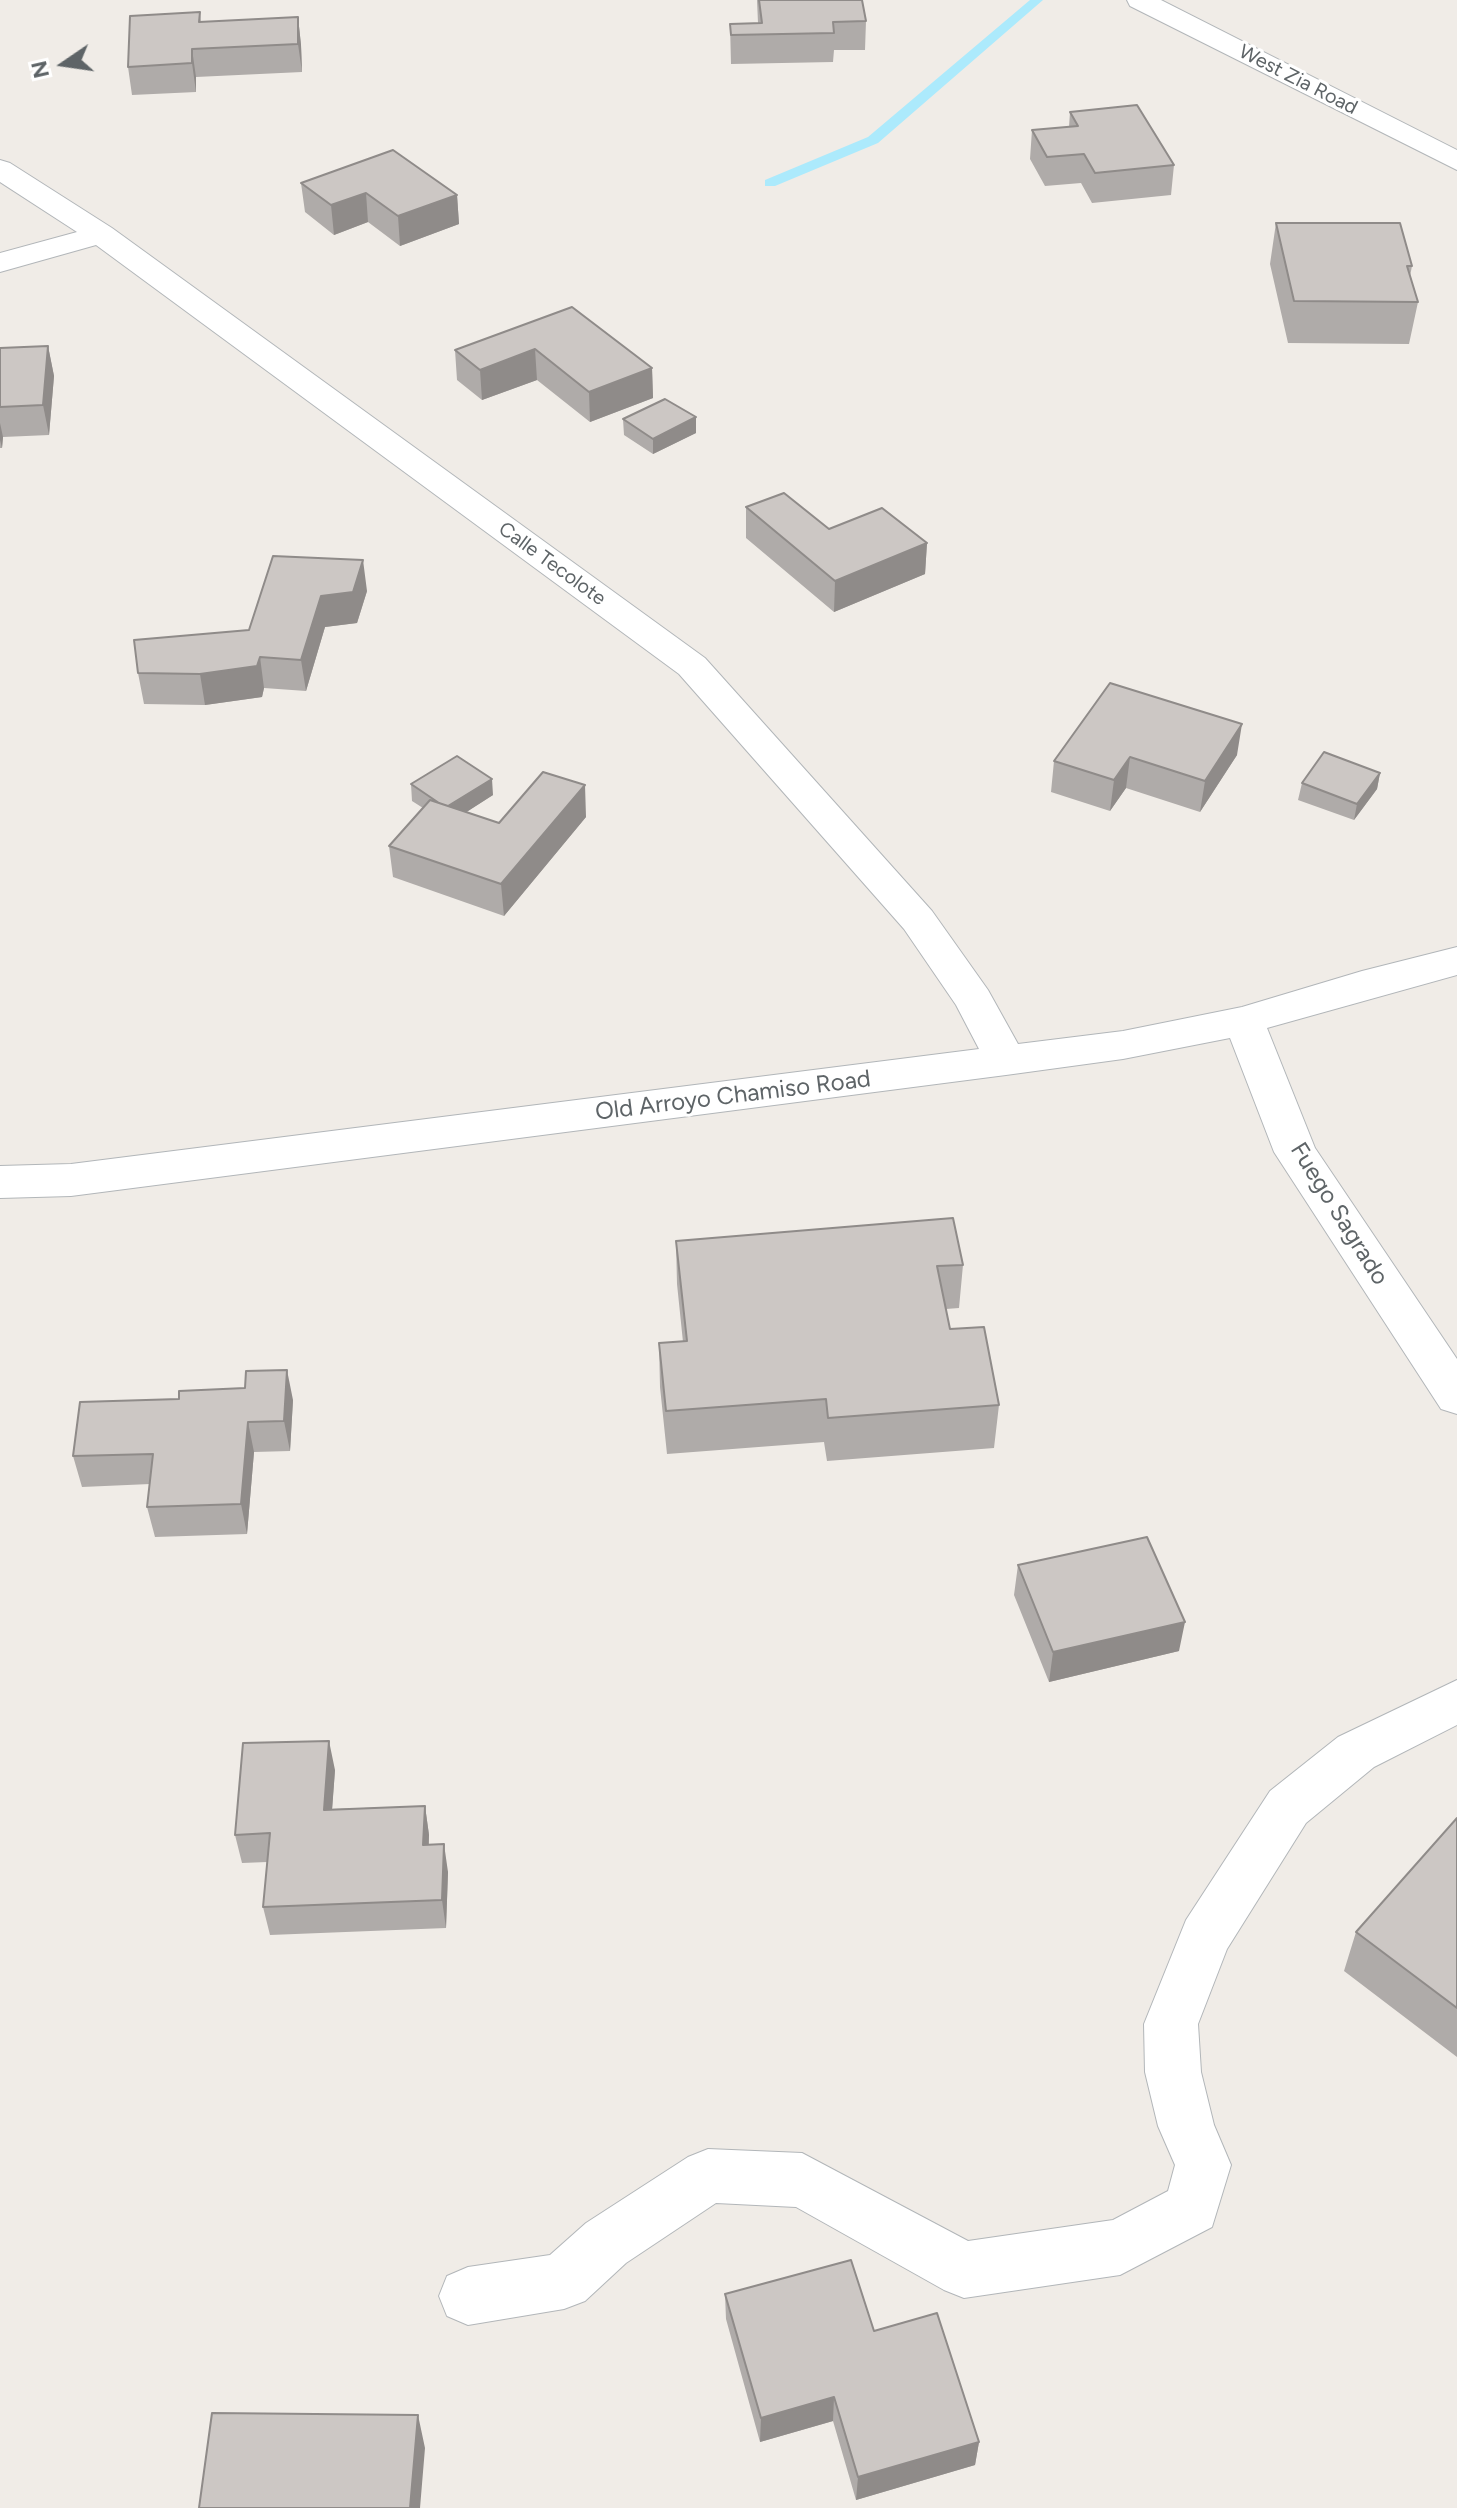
<!DOCTYPE html>
<html>
<head>
<meta charset="utf-8">
<style>
	body { margin:0 }
	#map { position:relative; width:1457px; height:2508px; overflow:hidden; background:#f0ece7; font-family:Figtree,sans-serif }
	canvas { display:block }
	.north { position:absolute; left:24px; top:24px; width:80px; height:80px; -webkit-text-stroke:6px #fff; paint-order:stroke; rotate:257deg; font-size:22px; font-weight:700; line-height:32px; text-align:center; color:#5e6467 }
	.north::after { content:''; display:block; margin:auto; width:28px; height:36px; background:#5e6467; clip-path:polygon(50% 0,100% 100%,50% 72%,0 100%) }
</style>
</head>
<body>
<div id="map">
<canvas width="1457" height="2508"></canvas>
<div class="north">N</div>
</div>
<script>
const context = document.querySelector('canvas').getContext('2d');
context.lineJoin = 'round';
function fillPath(path, color) { context.fillStyle = color; context.fill(path, 'evenodd'); }
function stroke(path, color, width, dash) { context.strokeStyle = color; context.lineWidth = width; context.lineCap = dash ? 'butt' : 'round'; context.setLineDash(dash || []); context.stroke(path); }
function drawText(font, color, halo, rows, align = 'center') {
  context.font = font + ' Figtree,sans-serif'; context.lineWidth = 6; context.setLineDash([]); context.textBaseline = 'middle'; context.strokeStyle = halo; context.fillStyle = color; for (const [text, x, y, turn = 0] of rows) {
    context.save(); context.translate(x, y); context.rotate((+turn || 0) * Math.PI / 180); context.textAlign = isNaN(turn) ? turn : align; if (halo) context.strokeText(text, 0, 0); context.fillText(text, 0, 0); context.restore();
  }
}
const stream = new Path2D(`
	M1030,0H1043L878,143L775,186H765V180L868,137Z`);
const minor = new Path2D(`
	M1127,0H1161L1457,150V170L1130,6Z
	M0,160L10,163L112,228L705,658L932,911L988,990L1018,1044L1123,1031L1242,1007L1362,971L1457,947V975L1267,1028L1315,1148L1457,1359V1414L1441,1409L1274,1152L1230,1038L1123,1059L1006,1075L71,1196L0,1198V1166L71,1164L979,1049L956,1005L904,929L679,674L96,245L0,272V253L77,232L0,182Z
	M1457,1680V1725L1374,1767L1306,1823L1227,1949L1198,2024L1201,2072L1214,2125L1231,2165L1212,2227L1120,2275L964,2298L944,2290L796,2207L716,2203L626,2263L585,2301L564,2309L468,2325L447,2316L439,2296L447,2276L468,2267L550,2255L586,2223L688,2157L708,2149L802,2153L968,2241L1113,2220L1168,2191L1175,2165L1158,2126L1145,2072L1144,2024L1186,1920L1270,1791L1338,1737Z`);
const wall = new Path2D(`
	M757,0H862L866,21L865,50H834L833,62L731,64L730,24L758,23Z
	M200,12L201,22L298,17L301,45L302,72L196,77V92L132,95L128,67Z
	M1070,112L1174,165L1171,195L1092,203L1081,183L1045,186L1030,159L1032,130L1069,127Z
	M301,183L457,195L459,224L400,246L368,222L334,235L305,212Z
	M1276,223L1412,266L1410,276L1418,302L1409,344L1288,343L1270,264Z
	M572,307L652,368L653,398L590,422L537,380L482,400L457,380L455,350Z
	M48,346L54,376L49,435L3,437L2,448H0V348Z
	M696,417V433L653,454L624,435L623,419Z
	M746,507L829,529L927,543L925,574L834,612L746,538Z
	M367,591L357,623L325,627L306,691L264,688L262,697L205,705L144,704L138,673L249,630Z
	M1110,683L1237,755L1200,812L1126,788L1110,811L1051,792L1054,761Z
	M1380,773L1377,789L1354,820L1298,800L1302,783Z
	M411,784L493,795L466,812L499,823L586,817L504,916L393,877L389,846L423,808L412,801Z
	M676,1241L963,1265L959,1308L946,1309L950,1329L999,1405L994,1448L827,1461L824,1442L667,1454L660,1387L659,1343L683,1342L677,1284Z
	M293,1400L290,1451L254,1452L247,1534L155,1537L147,1507L150,1484L82,1487L73,1456Z
	M1018,1565L1179,1651L1049,1682L1014,1595Z
	M335,1770L332,1809L425,1806L429,1835V1844L448,1872L446,1928L270,1935L263,1907L267,1862L242,1863L235,1835Z
	M1457,1818V2057L1344,1971L1356,1932Z
	M725,2294L874,2331L979,2442L975,2465L856,2500L833,2421L760,2442L726,2319Z`);
const shadedWall = new Path2D(`
	M298,17L301,45L302,72L298,44Z
	M192,49L196,77V92L192,63Z
	M366,193L368,222L334,235L331,205Z
	M457,195L459,224L400,246L398,216Z
	M48,346L54,376L49,435L43,405Z
	M535,349L537,380L482,400L480,370Z
	M652,368L653,398L590,422L589,392Z
	M696,417V433L653,454V439Z
	M0,423L3,437L2,448L0,440Z
	M927,543L925,574L834,612L835,581Z
	M363,560L367,591L357,623L325,627L306,691L301,660L321,596Z
	M260,657L264,688L262,697L205,705L200,674Z
	M1242,724L1237,755L1200,812L1205,781Z
	M1130,757L1126,788L1110,811L1114,780Z
	M1380,773L1377,789L1354,820L1357,804Z
	M492,779L493,795L448,824L446,808Z
	M585,785L586,817L504,916L501,884Z
	M287,1370L293,1400L290,1451L284,1421Z
	M248,1422L254,1452L247,1534L241,1504Z
	M1185,1622L1179,1651L1049,1682L1053,1652Z
	M329,1741L335,1770L330,1838L324,1810Z
	M425,1806L429,1835L427,1873L423,1845Z
	M444,1844L448,1872L446,1928L442,1900Z
	M834,2397L833,2421L760,2442L761,2418Z
	M418,2415L425,2448L420,2508H410Z
	M979,2442L975,2465L856,2500L858,2477Z`);
const building = new Path2D(`
	M759,0H862L866,21L833,22L834,33L731,35L730,24L762,23Z
	M200,12L199,22L298,17V44L192,49V63L128,67L130,16Z
	M1137,105L1174,165L1095,173L1084,154L1047,157L1032,130L1078,126L1070,112Z
	M393,150L457,195L398,216L366,193L331,205L301,183Z
	M1276,223H1400L1412,266H1407L1418,302L1294,301Z
	M572,307L652,368L589,392L535,349L480,370L455,350Z
	M48,346L43,405L0,407V348Z
	M665,399L696,417L653,439L623,419Z
	M784,493L829,529L882,508L927,543L835,581L746,507Z
	M273,556L363,560L353,592L321,596L301,660L260,657L257,666L200,674L138,673L134,640L249,630Z
	M1110,683L1242,724L1205,781L1130,757L1114,780L1054,761Z
	M1324,752L1380,773L1357,804L1302,783Z
	M457,756L492,779L448,806L439,803L411,784Z
	M543,772L585,785L501,884L389,846L430,800L499,823Z
	M953,1218L963,1265L937,1266L950,1329L984,1327L999,1405L828,1418L826,1399L666,1411L659,1343L687,1341L676,1241Z
	M287,1370L284,1421L248,1422L241,1504L147,1507L153,1454L73,1456L80,1402L179,1399V1391L245,1388L246,1371Z
	M1147,1537L1185,1622L1053,1652L1018,1565Z
	M329,1741L324,1810L425,1806L423,1845L444,1844L442,1900L263,1907L270,1833L235,1835L243,1743Z
	M1457,1818V2008L1356,1932Z
	M851,2260L874,2331L937,2313L979,2442L858,2477L834,2397L761,2418L725,2294Z
	M212,2413L418,2415L410,2508H199Z`);
const farStreetnames = [
	["West Zia Road",1298,80,27],
	["Calle Tecolote",552,564,36]
];
const streetNames = [
	["Old Arroyo Chamiso Road",733,1096,-7],
	["Fuego Sagrado",1339,1214,58]
];
fillPath(stream, '#aceafc');
stroke(minor, '#b2b6b9', 2);
fillPath(minor, '#fff');
fillPath(wall, '#afaba9');
fillPath(shadedWall, '#8f8b89');
fillPath(building, '#ccc7c4');
stroke(building, '#8f8b89', 2);
drawText('20px', '#5e6467', '#fff', farStreetnames);
drawText('24px', '#5e6467', '#fff', streetNames);
</script>
</body>
</html>
